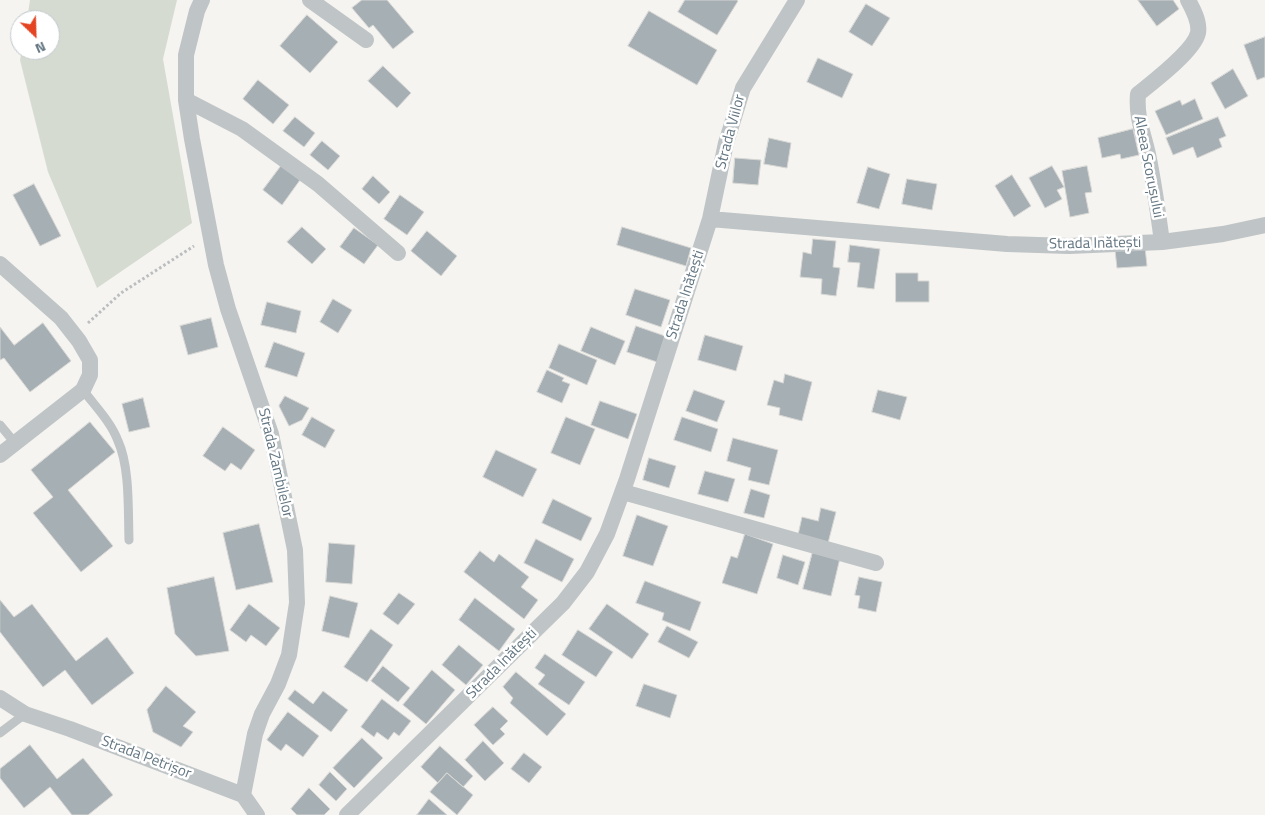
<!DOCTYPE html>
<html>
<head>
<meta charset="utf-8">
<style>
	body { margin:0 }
	#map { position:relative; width:1265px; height:815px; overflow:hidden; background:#f5f4f0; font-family:"Titillium Web",sans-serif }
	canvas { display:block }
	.north { position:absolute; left:10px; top:10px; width:50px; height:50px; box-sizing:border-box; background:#fff; border:1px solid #c1c8cd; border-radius:50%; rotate:156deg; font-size:14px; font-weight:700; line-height:20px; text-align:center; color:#637682 }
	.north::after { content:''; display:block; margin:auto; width:18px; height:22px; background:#e44421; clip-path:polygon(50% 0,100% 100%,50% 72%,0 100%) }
</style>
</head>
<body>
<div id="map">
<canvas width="1265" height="815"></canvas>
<div class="north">N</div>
</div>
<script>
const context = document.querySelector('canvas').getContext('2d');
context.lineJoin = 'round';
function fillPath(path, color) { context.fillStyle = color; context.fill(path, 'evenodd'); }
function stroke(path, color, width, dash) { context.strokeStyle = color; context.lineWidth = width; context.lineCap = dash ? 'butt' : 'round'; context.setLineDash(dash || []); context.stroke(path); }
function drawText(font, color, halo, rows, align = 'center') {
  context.font = font + ' "Titillium Web",sans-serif'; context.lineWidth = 5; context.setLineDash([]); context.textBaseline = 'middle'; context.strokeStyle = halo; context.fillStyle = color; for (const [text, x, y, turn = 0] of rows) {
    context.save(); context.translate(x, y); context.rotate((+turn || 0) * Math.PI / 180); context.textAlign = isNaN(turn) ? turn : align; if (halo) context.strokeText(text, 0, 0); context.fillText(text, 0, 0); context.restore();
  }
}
const green = new Path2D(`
	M30,0H177L163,59L192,223L97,288L48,172L20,60L22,50H50V20H27Z`);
const building = new Path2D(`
	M362,0H387L414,32L393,49L373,25L369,28L352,8Z
	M685,0H737L738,1L717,35L678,12Z
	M1138,0H1173L1179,9L1157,26Z
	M866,4L890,18L872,46L849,32Z
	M649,11L717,50L697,85L628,46Z
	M307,15L338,42L310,73L280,46Z
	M1265,37V77L1257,80L1244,45Z
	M818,58L853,74L842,98L807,82Z
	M383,66L411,93L397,108L368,81Z
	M1233,69L1248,96L1225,109L1211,83Z
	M258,80L289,105L273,124L243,99Z
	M1195,99L1203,119L1166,135L1155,111L1180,100L1182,105Z
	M295,117L315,133L304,147L283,131Z
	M1218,117L1226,136L1219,139L1222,147L1197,158L1193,147L1173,155L1166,138Z
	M1133,129L1139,155L1121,159L1120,154L1102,158L1098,138Z
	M769,138L791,143L787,168L764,164Z
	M322,141L340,156L328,170L310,155Z
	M735,158L761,160L758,185L733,183Z
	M281,166L300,180L282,205L263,190Z
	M1052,166L1064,187L1057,190L1062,199L1045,208L1029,178Z
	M1087,166L1092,192L1085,193L1089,213L1070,217L1062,171Z
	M868,167L890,174L879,209L857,203Z
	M1012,175L1031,206L1014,217L995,186Z
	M373,176L390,192L379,204L362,189Z
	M907,179L937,184L932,210L902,204Z
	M34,184L61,236L40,246L13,195Z
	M400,195L424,212L407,235L384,219Z
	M302,227L326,249L312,264L287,242Z
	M622,227L691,248L686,266L617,245Z
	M354,228L378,245L364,264L340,247Z
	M427,231L457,256L441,276L411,251Z
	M813,239L836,241L833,267L840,268L836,296L821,294L822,279L800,277L803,252L811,254Z
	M850,245L880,249L874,289L857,287L860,263L848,262Z
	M1145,247L1147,266L1117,268L1115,250Z
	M896,273H918V281H929V302H896Z
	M635,289L670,300L661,327L626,315Z
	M333,299L352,310L338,333L320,322Z
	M267,302L301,311L296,333L261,325Z
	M211,318L218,347L188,355L180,326Z
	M43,323L71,361L30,392L4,358L0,360V327L14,345Z
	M636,326L665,336L657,362L627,352Z
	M591,327L625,341L615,365L581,351Z
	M705,335L743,346L736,371L698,360Z
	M274,342L305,353L297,377L265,367Z
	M559,344L597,360L587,385L549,368Z
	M547,370L564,378L562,381L570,384L562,403L537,392Z
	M785,374L812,382L802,421L779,415L780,408L767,405L774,380L783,383Z
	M694,390L725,401L717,422L686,411Z
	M878,390L907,397L900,420L872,412Z
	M285,396L309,408L302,420L289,426L279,406Z
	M143,398L150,427L129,432L122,404Z
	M600,401L637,414L628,439L591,425Z
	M312,417L335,430L325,448L302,435Z
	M566,417L595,429L580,465L551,453Z
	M682,417L718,429L711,452L674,440Z
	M90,422L115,452L68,490L113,546L81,572L33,513L53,497L31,470Z
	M223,427L255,450L241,470L231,463L225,471L203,456Z
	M733,438L778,450L769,485L748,480L751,468L727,461Z
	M496,450L537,469L523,497L483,477Z
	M649,458L676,466L669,488L643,480Z
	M705,471L735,479L728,502L698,494Z
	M751,489L770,495L764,518L744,513Z
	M553,499L592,518L581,541L542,523Z
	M821,508L836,512L828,543L798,535L802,517L818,521Z
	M637,515L668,526L653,566L623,556Z
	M259,524L273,582L236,590L223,533Z
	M745,534L773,544L757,594L722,583L731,556L737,558Z
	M536,539L574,559L562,582L524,563Z
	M329,543L355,545L352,584L326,582Z
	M480,551L494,562L499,554L529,577L521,587L538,600L524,619L464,572Z
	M813,551L840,558L831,596L803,589Z
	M783,555L805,562L798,585L777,578Z
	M214,577L229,651L196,656L175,634L167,588Z
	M859,577L882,582L876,612L858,608L860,596L855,595Z
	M645,581L701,602L690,631L662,620L664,613L636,603Z
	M399,593L415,604L398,625L383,614Z
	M330,596L358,603L349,638L322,631Z
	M475,598L515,629L499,651L459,620Z
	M0,600L14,617L32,604L76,661L107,637L134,673L92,705L65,670L43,687L0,632Z
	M249,604L280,628L266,646L251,635L246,642L230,630Z
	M607,604L649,634L632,659L589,629Z
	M667,626L698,642L689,658L658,642Z
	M371,629L393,645L367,682L344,667Z
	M578,630L613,652L596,677L562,655Z
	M459,645L483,665L466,685L442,665Z
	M545,654L585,682L569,705L538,684L545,675L535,668Z
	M383,666L410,688L398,702L371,681Z
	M432,670L455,690L426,724L403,705Z
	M516,672L566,714L547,736L510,703L513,698L503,687Z
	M644,684L677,695L670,718L636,706Z
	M166,686L196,712L183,726L193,732L181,747L153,732L147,710Z
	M295,690L313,704L323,691L348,710L331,732L288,699Z
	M382,699L411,721L399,736L394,732L388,740L377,732L374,737L361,727Z
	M493,707L508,721L500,729L505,734L493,745L474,725Z
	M288,712L319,736L303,757L286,744L281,751L267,740Z
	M362,738L383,758L354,788L333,768Z
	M483,741L504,763L485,781L465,760Z
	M30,745L57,779L83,758L113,795L88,815H72L50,787L24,808L0,778V769Z
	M440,746L473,776L463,787L447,773L438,783L421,767Z
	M524,753L542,767L529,783L511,769Z
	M330,772L347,789L336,801L319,785Z
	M447,773L473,795L457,815L430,792Z
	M309,788L330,809L324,815H297L291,809Z
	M429,799L447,815H417Z`);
const path = new Path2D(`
	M88,323L121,293L194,246`);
const lane = new Path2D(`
	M83,390C95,406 111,422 118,441C130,467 128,511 129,540
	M0,425L15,443
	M0,733L25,714`);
const street = new Path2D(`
	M202,0L197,11L186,55V100L192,139L216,265L228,309L271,434L295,550L297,603L289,655L278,684L262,714L255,734L243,795
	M310,0L366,40
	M186,100L242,129L318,184L398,253
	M710,219L1007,244L1069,246L1162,242L1223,234L1265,225
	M1162,242C1158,212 1154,183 1148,154C1143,132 1136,117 1138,94C1153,82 1194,51 1198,33C1200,22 1193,9 1188,0
	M0,264L61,318L79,341L90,360V375L83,390L0,455
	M623,492L876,563
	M0,698L25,714L70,729L243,795L257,815
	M347,815L563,603L587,572L607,534L627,479L710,219L726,143L743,88L797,0`);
const streetNames = [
	["Strada Viilor",731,132,-75],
	["Aleea Scorușului",1148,167,79],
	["Strada Inătești",1095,244,-1],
	["Strada Inătești",686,295,-72],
	["Strada Zambilelor",275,463,77],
	["Strada Inătești",502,664,-45],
	["Strada Petrișor",146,758,21]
];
fillPath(green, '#d6dbd1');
fillPath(building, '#a6afb4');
stroke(building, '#d6d6d3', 1);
stroke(path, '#bbbdbf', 3, [2.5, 2.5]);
stroke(lane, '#bfc4c6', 9);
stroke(street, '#bfc4c6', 16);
drawText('15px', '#637682', '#fff', streetNames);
</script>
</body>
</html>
